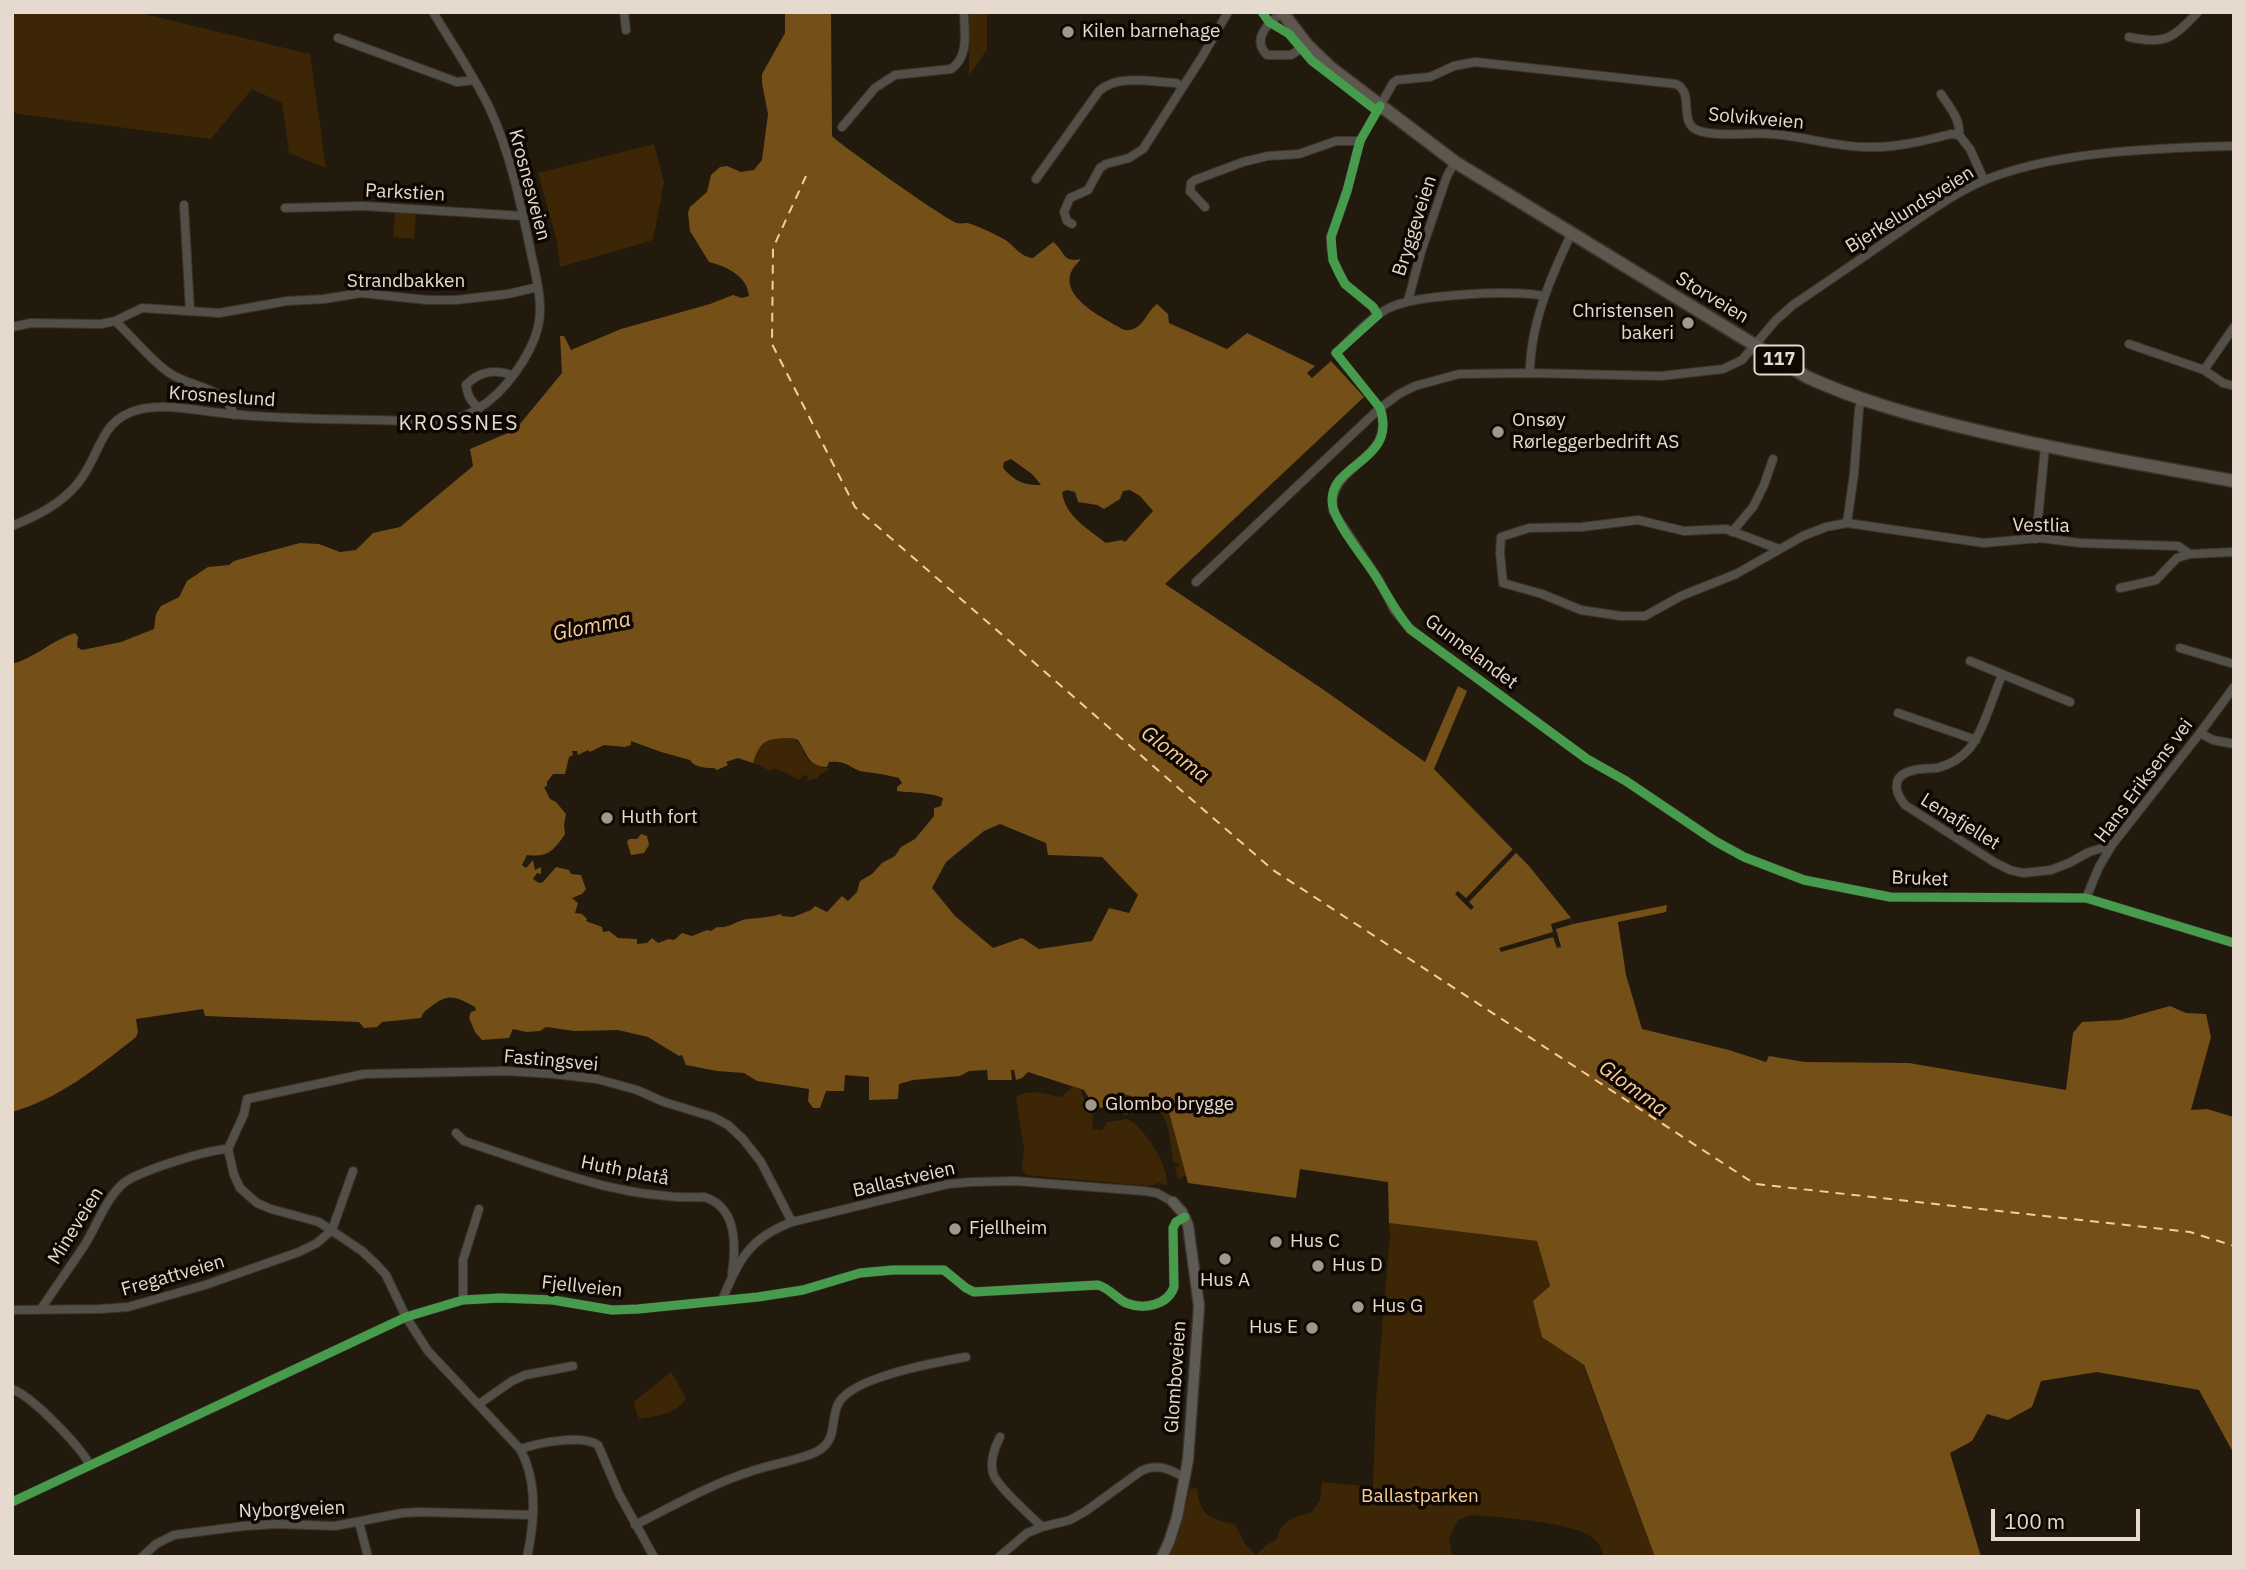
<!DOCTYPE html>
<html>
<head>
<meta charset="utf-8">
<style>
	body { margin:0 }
	#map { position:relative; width:2246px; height:1569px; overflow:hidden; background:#221a0d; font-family:"IBM Plex Sans",sans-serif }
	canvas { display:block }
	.frame { position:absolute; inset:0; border:14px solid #e5dacd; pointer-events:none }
	.scale { position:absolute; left:1991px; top:1509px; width:149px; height:32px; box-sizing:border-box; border:4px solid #e5dacd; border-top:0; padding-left:9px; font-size:21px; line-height:24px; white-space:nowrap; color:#e5dacd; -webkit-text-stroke:5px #0e0702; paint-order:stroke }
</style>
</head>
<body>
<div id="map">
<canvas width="2246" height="1569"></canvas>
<div class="frame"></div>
<div class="scale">100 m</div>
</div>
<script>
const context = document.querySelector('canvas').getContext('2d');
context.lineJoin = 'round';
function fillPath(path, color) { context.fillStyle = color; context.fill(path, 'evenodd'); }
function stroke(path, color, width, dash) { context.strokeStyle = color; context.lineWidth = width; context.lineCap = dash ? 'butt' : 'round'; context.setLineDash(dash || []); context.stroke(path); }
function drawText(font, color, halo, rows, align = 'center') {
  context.font = font + ' "IBM Plex Sans",sans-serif'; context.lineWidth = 7; context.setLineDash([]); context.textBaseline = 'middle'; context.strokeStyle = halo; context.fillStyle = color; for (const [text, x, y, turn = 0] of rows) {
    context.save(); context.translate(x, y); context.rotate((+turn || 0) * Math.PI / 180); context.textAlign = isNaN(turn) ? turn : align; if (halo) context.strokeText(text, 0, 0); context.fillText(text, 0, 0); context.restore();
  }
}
const green = new Path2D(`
	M12,12H136L310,54L326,168L289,153L282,103L252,89L211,139L18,114L12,111Z
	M969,12H987V49L969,76Z
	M654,144L664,182L653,240L560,267L557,242L538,173Z
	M395,211L416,213L414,239L393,237Z
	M792,738C803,743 801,750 807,758C811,765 823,767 830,769L828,770L818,776L817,778L807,781L808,776L804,775L799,780L780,770L772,769L769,771L762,766L753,763C761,738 768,739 792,738Z
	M1073,1087L1080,1089L1090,1112L1094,1116L1092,1118L1093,1129L1102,1130L1108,1122L1127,1119C1144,1127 1169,1165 1167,1185L1158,1183L1149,1186L1026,1175L1022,1168L1024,1149L1016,1097C1030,1088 1046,1094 1061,1097Z
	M1119,1092L1142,1098L1141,1102L1148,1104L1150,1100L1167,1105L1186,1175L1178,1180L1175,1167L1179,1166L1178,1163H1174C1169,1147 1172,1112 1151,1106C1144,1105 1134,1105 1127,1104L1128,1115H1123L1116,1104Z
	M1389,1223L1537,1241L1550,1287L1542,1336L1583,1365L1655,1557H1604C1602,1549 1599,1543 1593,1538C1574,1522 1498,1517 1471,1515L1458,1520L1449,1539L1452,1557H1169L1179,1534L1190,1489L1197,1488C1200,1515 1208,1519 1235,1524L1245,1544L1256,1555L1267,1545L1277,1539C1279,1524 1296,1514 1311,1513L1320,1500L1322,1482L1373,1487L1376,1401L1390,1234Z
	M671,1372L686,1398C676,1415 658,1415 640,1419L637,1414L634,1402Z`);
const water = new Path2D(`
	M785,12H831L832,136C839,144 949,222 957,223C960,224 964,223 967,223C979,226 992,233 1002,238C1014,244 1019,257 1033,258L1053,242C1066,252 1062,263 1081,259C1079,262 1076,264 1074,267C1054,296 1106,319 1124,330C1143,332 1145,313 1157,304L1168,314L1169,323L1227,349L1247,333L1315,366L1307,373L1312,378L1331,361L1364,397L1165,584L1324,690L1425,762L1458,686L1467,691L1434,769L1529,866L1571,918L1573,924L1667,905L1666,912L1618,922L1626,975L1642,1029L1729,1050L1766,1062L1769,1056L1805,1062L1909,1063L2066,1090L2073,1033L2082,1022L2120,1020L2170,1006L2186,1013L2206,1014L2211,1037L2191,1110L2207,1109L2234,1117V1454L2199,1390L2097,1372L2041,1381L2032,1407L2008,1420L1987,1414L1972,1441L1950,1453L1981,1557H1655L1584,1365L1542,1337L1533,1301L1550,1286L1537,1241L1389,1223L1388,1182L1300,1169L1296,1198L1188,1183L1167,1105L1119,1093L1116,1104L1101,1108L1092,1103L1084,1090L1028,1072L1022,1078L1016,1080L1014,1070H1011L1012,1080H988L987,1070L969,1071L960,1076L913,1080L899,1084L898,1099L869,1100V1077L845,1075L844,1091H826L820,1108H813L808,1101L809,1089L757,1081L744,1073L717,1071L686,1065L682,1055L679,1056L648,1037L618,1030L574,1031L546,1027L540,1031L526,1032L513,1029L509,1038L482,1040L475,1032L469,1018L471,1012L476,1010L475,1007C458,998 450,992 433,1005C427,1010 424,1010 421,1018L382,1022L377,1027L364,1028L359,1022L205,1016L203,1009L136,1019L138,1032L136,1037C98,1067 59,1099 12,1112V664C35,658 52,640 75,633L78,637L77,647L82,650L121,642L154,629L156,614L161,606L179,597L187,581L208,567L229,565L234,561L255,555L300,543L319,544L340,552L356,550L373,533L400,527L473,466L470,449L515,430L562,373L560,336H564L571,350L621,329L710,304L733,295L742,298L749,296C747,276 728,267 709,262L690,231L688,213L690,207L707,192L711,175L720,167L727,166L741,172L754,170L762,160L768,114L762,83V74L785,33ZM1011,459L1032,474L1041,485C1024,486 1015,481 1003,468L1004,462ZM1067,490L1075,492L1078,502L1097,505L1104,509L1120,499L1123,491L1130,490L1140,496L1153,511L1125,542L1122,540L1106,543C1088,529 1065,516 1062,492ZM792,738L798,740C807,753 808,767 827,767L829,762C850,760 851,771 866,772C876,773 887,775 899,778L902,783L897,787V791C913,793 929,792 943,798L941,806L934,808V816L915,839L901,847L895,856L882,863L872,874L860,881L857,892L848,901L842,896L827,912L815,906L811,910L793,917L782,916L781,914C771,917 759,918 748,919C737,920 729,929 717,927L711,931L707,930L692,936L682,933L674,940L669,939L658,943L652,938L647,943L637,944V939L618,938L609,931L603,932L602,927L586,921L587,919L582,914L575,913L578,903L572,898L582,894L586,889L581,875L571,874L569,870L556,867L543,882L539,883L533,879L537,873L541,874V867L535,870L533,860L526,868L522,865L527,855C548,858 554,850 565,834L564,825L566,814L556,802L550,799L544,787L547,786V782L553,774H565L569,757L573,755L572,751H577L578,755L588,750L590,752L604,745L625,747L631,745V741L661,752L690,760C695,768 707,768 714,768L717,770L728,765L726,762L738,758L753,763C761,738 768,739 792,738ZM1000,824L1046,843L1048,855L1102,857L1138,895L1129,913L1109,908L1092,941L1039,949L1022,938L993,948L955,916L932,888L946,862L984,831Z
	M641,834L647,836L649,845L644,853L631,855L627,842L629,839H637Z`);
const pier = new Path2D(`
	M1513,849L1516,853L1469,902L1474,907L1471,910L1455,894L1458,891L1466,898Z
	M1571,918L1573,924L1556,929L1561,947L1557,948L1553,937L1501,952L1499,948L1553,932L1551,924Z`);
const ferry = new Path2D(`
	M806,176L773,248L772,344L855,507L1273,870L1755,1184L2190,1232L2234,1246`);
const street = new Path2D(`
	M433,12C452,44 474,76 490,109C510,153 520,201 530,248C535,274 544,301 538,327C531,356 504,393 479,408C470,401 468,396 466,385C479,371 494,369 512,375
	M624,12L626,30
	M1282,13C1268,23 1251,39 1267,55H1291L1307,45
	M2129,37C2166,45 2173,38 2198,12
	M338,38L457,82L474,80
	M1941,94C1949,106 1961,120 1959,135
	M1380,106L1393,83L1397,80L1430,77L1454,66L1475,62L1676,84C1695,93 1678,122 1697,130C1718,138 1749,132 1771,134C1803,136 1835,147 1867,147C1895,148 1924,141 1951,134L1959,135L1970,149L1984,180
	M842,127L875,88L895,75L951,69C970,56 964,32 964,12
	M1036,179L1099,91C1118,74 1151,82 1176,83L1182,87
	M184,205L190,311
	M1205,207L1190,191L1191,183L1195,180L1243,162L1268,156L1299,154L1336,141H1360L1347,191L1331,237V247L1333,260L1345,284L1373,307L1378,315
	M285,208L363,206L523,216
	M1072,224L1067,221L1064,212L1070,198L1088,190L1100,168L1106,164L1129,158L1143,149L1202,57L1228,12
	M1408,301L1421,252L1447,176L1455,162
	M115,321C131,335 154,364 171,374C192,388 225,386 234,415
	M12,327L31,323L101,324L115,321L142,308L219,313L287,301L324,299L361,293L427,300H456L508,294L538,287
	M2129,344L2204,370L2223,383L2234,386
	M1336,353C1352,338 1369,318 1389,308C1417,294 1513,290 1544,296
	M2204,370L2234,327
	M1530,373C1530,324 1551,277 1571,234
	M1380,408C1398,462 1326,462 1333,511L1379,580L1394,610L1410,629L1587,759L1626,781L1715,841L1744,857L1804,880L1890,897L2086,898L2234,943
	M1847,523L1854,474L1859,409L1861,400
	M12,526C37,516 61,504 78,483C102,454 98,419 141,409C170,403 203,412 231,414C279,419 327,419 375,420C400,420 426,423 450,420C461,418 470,414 479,408
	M1732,532L1753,507L1764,485L1773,459
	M2036,539L2045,447
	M1779,549L1726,529L1684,531L1638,520L1582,527L1529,528L1501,537L1500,553L1503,583L1542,594L1581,610L1621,616H1645L1681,596L1736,574L1803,536L1826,527L1847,523L1984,543L2040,538L2080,543L2178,546L2190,554L2234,552
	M1196,582L1380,408L1399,394L1415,386L1459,374L1530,373L1661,376L1723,369L1742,360L1776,320L1793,305C1827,282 1861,259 1895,235C1921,217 1947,198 1976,184C2047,151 2156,148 2234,146
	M2120,588L2156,580L2177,558L2190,554
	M2180,648L2234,664
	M1970,661L2070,702
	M2002,675C1993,696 1983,732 1969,749C1961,758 1949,765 1937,768C1930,769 1922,768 1915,770C1893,774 1892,789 1905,805L1994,862L2010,870L2023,873L2051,870L2069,863L2089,852L2112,845
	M1898,713L1976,740
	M2200,733L2213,740L2234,744
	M2086,898L2099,867L2112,845L2200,733L2234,687
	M456,1133L464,1141C544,1167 619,1200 704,1197C738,1207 736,1247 732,1274
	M463,1300V1260L479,1209
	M722,1300C739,1260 749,1238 792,1222L948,1184L972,1182L1015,1181L1144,1191L1157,1193L1173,1202
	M41,1309C55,1288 70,1267 84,1246C97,1226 106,1197 125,1182C143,1170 206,1150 228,1149
	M12,1310L100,1309L128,1307L205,1285L299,1252L317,1243L332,1230L353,1171
	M12,1389C33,1397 79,1445 90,1465
	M479,1404L512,1381L525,1375L573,1366
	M1000,1437C994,1448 989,1464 994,1476C1001,1490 1030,1515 1042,1527
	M520,1449C539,1443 581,1434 598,1445L619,1494L654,1557
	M12,1502L406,1317L463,1300L500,1298L553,1300L612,1310L638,1309L758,1297L803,1290L860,1273L893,1270H944L966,1288L974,1292L1098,1285C1109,1288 1116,1298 1126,1303C1144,1310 1168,1305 1174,1287L1173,1228L1176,1222L1185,1217
	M359,1522L368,1557
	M635,1525C673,1506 711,1484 752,1471C771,1464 801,1460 818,1451C838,1439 830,1421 838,1404C851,1377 937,1362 966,1357
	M142,1557L156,1544L174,1535L244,1526L278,1524L335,1526L402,1513L421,1512L533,1515
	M527,1557C535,1521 538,1481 520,1449L428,1351L406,1317L386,1275L376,1264L362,1251L319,1222L271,1209L257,1203L240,1188L234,1175L228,1149L244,1114L247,1099L364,1074L506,1071L554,1074L597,1079L637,1090L664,1102L713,1117L728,1125L743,1139L761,1162L792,1222
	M999,1557L1027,1533L1042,1527L1070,1520L1086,1511L1141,1471C1159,1463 1168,1469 1184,1477`);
const secondary = new Path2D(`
	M1162,1557L1169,1542L1177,1517L1188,1460L1199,1306L1188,1225L1182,1212L1173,1202`);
const primary = new Path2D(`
	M1282,12L1307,45L1331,68L1455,162L1807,377C1859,401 1915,416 1970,429C2057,450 2145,465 2234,481`);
const cycleway = new Path2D(`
	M1262,12L1269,22L1289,34L1312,61L1377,111
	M1380,106L1360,141L1347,191L1331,237L1333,260L1339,273L1345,284L1373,307L1378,315L1336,353L1380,408C1398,462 1331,462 1332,501C1332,521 1367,561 1378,580C1389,598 1396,612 1410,629L1587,759L1626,781L1715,841L1744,857L1804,880L1890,897L2086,898L2234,943
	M12,1502L406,1317L463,1300L500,1298L553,1300L612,1310L638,1309L758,1297L803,1290L860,1273L893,1270H944L966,1288L974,1292L1098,1285C1109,1288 1116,1298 1126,1303C1144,1310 1168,1305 1174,1287L1173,1228L1176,1222L1185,1217`);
const markers = [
	[1068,32,7,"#a1978a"],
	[1688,323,7,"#a1978a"],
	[1498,432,7,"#a1978a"],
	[607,818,7,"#a1978a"],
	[1091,1105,7,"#a1978a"],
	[955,1229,7,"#a1978a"],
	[1276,1242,7,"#a1978a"],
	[1225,1259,7,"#a1978a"],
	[1318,1266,7,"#a1978a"],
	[1358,1307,7,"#a1978a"],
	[1312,1328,7,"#a1978a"]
];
const shields = [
	[1779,360,49]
];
const shieldNames = [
	["117",1779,360]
];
const poiNames = [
	["Kilen barnehage",1082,32],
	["Christensen",1674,312,"right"],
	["bakeri",1674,334,"right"],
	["Onsøy",1512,421],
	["Rørleggerbedrift AS",1512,443],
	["Huth fort",621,818],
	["Glombo brygge",1105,1105],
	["Fjellheim",969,1229],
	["Hus C",1290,1242],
	["Hus D",1332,1266],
	["Hus A",1225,1281,"center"],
	["Hus G",1372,1307],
	["Hus E",1298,1328,"right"]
];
const streetNames = [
	["Solvikveien",1756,119,5],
	["Krosnesveien",529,185,75],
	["Parkstien",405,193,3],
	["Bjerkelundsveien",1910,210,-32],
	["Bryggeveien",1415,226,-72],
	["Strandbakken",406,282],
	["Storveien",1712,298,31],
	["Krosneslund",222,397,4],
	["Vestlia",2041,526,1],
	["Gunnelandet",1471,652,37],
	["Hans Eriksens vei",2144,781,-53],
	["Lenafjellet",1960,822,32],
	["Bruket",1920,879,2],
	["Fastingsvei",551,1061,5],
	["Huth platå",625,1171,11],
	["Ballastveien",904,1180,-13],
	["Mineveien",76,1226,-58],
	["Fregattveien",173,1276,-16],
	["Fjellveien",582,1287,6],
	["Glomboveien",1176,1377,-86],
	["Nyborgveien",292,1510,-2]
];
const parkNames = [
	["Ballastparken",1420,1497]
];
const neighbourhoodNames = [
	["KROSSNES",459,424]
];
const waterNames = [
	["Glomma",592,627,-11],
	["Glomma",1175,755,37],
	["Glomma",1633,1089,36]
];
fillPath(green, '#3c2606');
fillPath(water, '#744f18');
fillPath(pier, '#221a0d');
stroke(ferry, '#f9cd97', 2, [9, 7]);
stroke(street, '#3c342a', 10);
stroke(secondary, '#3c342a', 13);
stroke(primary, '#3c342a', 15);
stroke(street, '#524f49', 8);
stroke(secondary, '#5e5a54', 10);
stroke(primary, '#5d5750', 12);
stroke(cycleway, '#469c4c', 9);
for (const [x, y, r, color] of markers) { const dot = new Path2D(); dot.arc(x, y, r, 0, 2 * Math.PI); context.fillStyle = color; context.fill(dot); stroke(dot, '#0e0702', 2.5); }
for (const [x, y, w] of shields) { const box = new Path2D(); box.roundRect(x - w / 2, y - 14.5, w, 29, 5); context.fillStyle = '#0e0702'; context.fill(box); stroke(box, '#e5dacd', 2); }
drawText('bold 18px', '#e5dacd', null, shieldNames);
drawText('19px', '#e5dacd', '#0e0702', poiNames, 'left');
drawText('19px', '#e5dacd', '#0e0702', streetNames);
drawText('19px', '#f7cc95', '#0e0702', parkNames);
context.letterSpacing = '2px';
drawText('21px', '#e5dacd', '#0e0702', neighbourhoodNames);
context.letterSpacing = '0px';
drawText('italic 21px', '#f9cd97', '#0e0702', waterNames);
</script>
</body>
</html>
